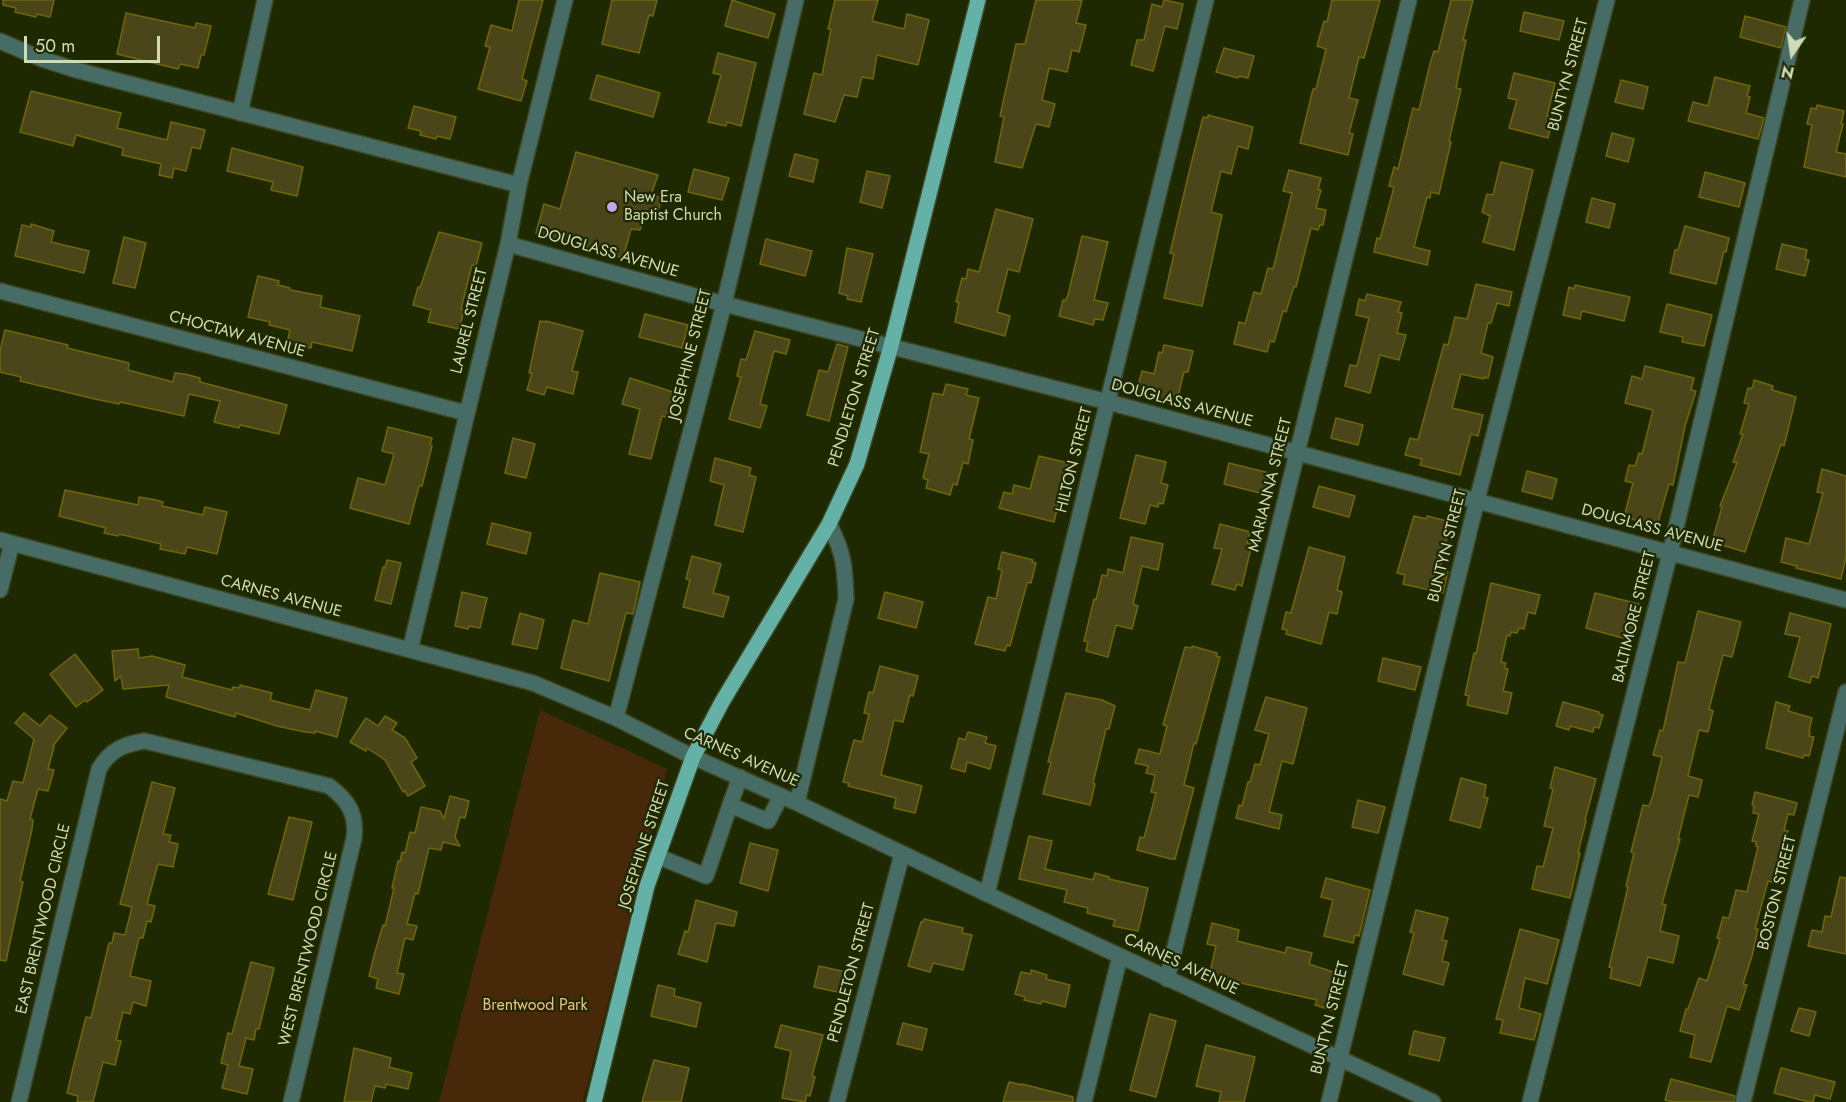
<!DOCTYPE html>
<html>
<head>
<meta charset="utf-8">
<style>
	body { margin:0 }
	#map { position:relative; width:1846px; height:1102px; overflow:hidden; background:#1f2901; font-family:Jost,sans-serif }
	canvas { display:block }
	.north { position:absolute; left:1762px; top:24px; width:60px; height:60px; -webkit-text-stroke:4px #1f2901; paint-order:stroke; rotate:193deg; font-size:16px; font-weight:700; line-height:24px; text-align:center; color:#cedbb5 }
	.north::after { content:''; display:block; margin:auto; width:21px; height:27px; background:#cedbb5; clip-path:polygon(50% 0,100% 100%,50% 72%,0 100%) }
	.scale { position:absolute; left:24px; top:36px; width:136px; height:27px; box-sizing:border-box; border:3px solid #cedbb5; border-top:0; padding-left:8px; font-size:18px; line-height:21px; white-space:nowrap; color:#cedbb5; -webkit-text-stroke:4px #1f2901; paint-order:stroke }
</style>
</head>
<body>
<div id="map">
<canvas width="1846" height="1102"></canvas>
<div class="north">N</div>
<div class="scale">50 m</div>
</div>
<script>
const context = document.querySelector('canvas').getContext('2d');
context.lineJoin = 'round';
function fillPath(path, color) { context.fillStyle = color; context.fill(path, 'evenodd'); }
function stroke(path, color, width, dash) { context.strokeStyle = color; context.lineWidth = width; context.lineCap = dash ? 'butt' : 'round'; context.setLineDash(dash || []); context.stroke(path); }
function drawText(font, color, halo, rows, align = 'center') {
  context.font = font + ' Jost,sans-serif'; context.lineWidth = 4.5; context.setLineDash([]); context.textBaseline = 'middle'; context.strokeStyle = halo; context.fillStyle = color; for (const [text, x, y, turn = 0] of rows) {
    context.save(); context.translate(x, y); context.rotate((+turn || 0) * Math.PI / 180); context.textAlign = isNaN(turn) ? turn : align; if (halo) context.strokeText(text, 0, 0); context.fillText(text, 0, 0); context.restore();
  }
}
const green = new Path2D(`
	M540,710L667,769L583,1102H439Z`);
const building = new Path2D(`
	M3,0H54L50,17L37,14L36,17L15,12L16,8L3,5Z
	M519,0H543L522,79L527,81L521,101L478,89L490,47L485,46L491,25L512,31Z
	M612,0H657L653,16L649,15L639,53L602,44Z
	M732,0L775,14L768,38L725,26Z
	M835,0H878L872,21L904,29L907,14L929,20L918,65L877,55L873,79L862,77L857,97L844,95L835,122L804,114L814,73L822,75L831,29H828Z
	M1036,0H1082L1076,23L1086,25L1079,52L1072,50L1067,72L1049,68L1042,100L1055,104L1049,127L1036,124L1022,168L995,162L1004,117L1000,116L1016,44H1025Z
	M1164,0L1183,4L1177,29L1165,26L1153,71L1131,65L1137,40H1144L1152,4L1162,7Z
	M1332,0H1380L1364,58L1359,57L1349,98L1358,100L1349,133L1353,134L1348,155L1300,143L1313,89H1316L1326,49L1317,46L1324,21L1327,22Z
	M1451,0H1473L1463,40H1466L1456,88L1461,89L1449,141L1451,142L1439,194L1431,192L1430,198L1427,197L1414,247L1430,251L1427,265L1374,252L1377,238L1380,239L1394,187L1389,186L1394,167L1398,169L1413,108L1419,110L1430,64L1434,51L1438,52Z
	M1524,12L1564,21L1559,40L1520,31Z
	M126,13L195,28L196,23L211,26L204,55H201L198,68L180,64L178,69L117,54Z
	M1745,16L1786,27L1781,48L1740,37Z
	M1224,48L1254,56L1248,78L1239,76L1238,78L1216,72Z
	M718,53L756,63L741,126L727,122L726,126L708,122L721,75L713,73Z
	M1514,73L1555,83L1547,116L1553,117L1548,138L1509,128L1517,100L1508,98Z
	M597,75L660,93L653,117L590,99Z
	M1715,77L1750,86L1747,96L1750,97L1746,113L1764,118L1758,139L1688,121L1693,102L1708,106Z
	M1621,80L1648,87L1643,109L1615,102Z
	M31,91L121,113L117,128L167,140L171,122L205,130L200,149L192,147L186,171L174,168L172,178L159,175L161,164L122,155L123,148L76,135L73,146L20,132Z
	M1817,105L1844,111L1841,124H1843L1836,152L1846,154V177L1804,167L1812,125L1807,124L1811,108L1816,109Z
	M414,106L456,117L450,139L437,136L436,139L420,135L421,131L408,128Z
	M1208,115L1253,127L1248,149L1238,146L1231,174L1221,171L1211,212L1222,215L1202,306L1164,298L1174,254L1170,253L1191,164L1203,117L1208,118Z
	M1612,133L1634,139L1628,162L1606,156Z
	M232,148L303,167L297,196L271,190L273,182L227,171Z
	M576,152L658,175L651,195L662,198L656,217L644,214L640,230L631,229L623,258L536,233L544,204L560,209Z
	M795,154L818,160L813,182L789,176Z
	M1501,162L1533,170L1514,250L1483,242L1490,216L1482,212L1487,194L1493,195Z
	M694,169L729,178L722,200L688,192Z
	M1289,170L1321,178L1318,190H1321L1316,208L1326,210L1323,225H1320L1318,230L1311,228L1296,287L1294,286L1286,312L1283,311L1274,342L1270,341L1267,352L1234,344L1239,322L1245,324L1254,292L1261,294L1268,268L1273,269L1292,193L1283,191Z
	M867,171L890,176L882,208L860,202Z
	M1705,172L1745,183L1739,207L1699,197Z
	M1592,198L1615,204L1609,228L1586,222Z
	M996,209L1033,219L1019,272L1008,269L997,312L1010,316L1005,336L955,322L959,302H956L962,278L966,279L968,269L979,272Z
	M31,224L54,231L51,242L89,251L84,273L15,256L22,225L31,227Z
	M1685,226L1729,238L1726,252L1724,251L1716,284L1670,273L1675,250H1678Z
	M439,232L482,243L476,266L472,265L461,309L464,310L459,329L428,322L431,310L413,305L418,287L420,288Z
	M1082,236L1108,242L1094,300L1108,303L1103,320L1095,319L1093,325L1059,316L1063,300L1065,301L1068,295Z
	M124,237L146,243L135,288L113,283Z
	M766,239L812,251L805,276L760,264Z
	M1782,244L1807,250L1805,259L1809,260L1805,276L1776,269Z
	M847,248L873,254L861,302L847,299L848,296L839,293Z
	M258,276L279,281L278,285L290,288V290L322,296L320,307L360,316L352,351L312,342L311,348L287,343L290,330L269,325L270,322L248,317Z
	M1476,284L1512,292L1509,306L1497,303L1491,323H1488L1481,353L1493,357L1488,378L1484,377V379L1461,374L1452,408L1483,415L1478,436L1471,434L1460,475L1420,465L1422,459L1405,455L1410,438L1418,440L1444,344L1448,345L1455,317L1467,319Z
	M1575,285L1630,297L1624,321L1582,311L1580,319L1563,315L1569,287L1574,289Z
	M1367,294L1401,302L1398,312L1402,313L1397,333L1406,335L1399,360L1380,355L1370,393L1345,386L1350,365L1357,366L1369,318L1356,315L1359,299L1365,301Z
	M1667,304L1712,315L1704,346L1682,342L1683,337L1660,332Z
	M645,314L688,325L682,348L639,337Z
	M540,321L545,322L546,321L583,331L572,371L578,372L573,394L547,387L544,395L527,390L532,373H529Z
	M5,330L68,345L67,348L129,363L128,370L173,382L175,373L185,374L200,378V382L287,405L279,434L240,425L239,428L214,422L220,401L189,394L184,416L120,402L119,404L95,399L20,381L21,377L0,372V351Z
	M755,331L790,340L786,354L774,351L760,404L767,406L760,428L729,419L741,377L737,376L741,359L746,360Z
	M837,344L848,347L829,421L807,415L819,370L828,372Z
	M1164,345L1193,351L1188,372H1184L1176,404L1136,394L1142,371L1154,374L1159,352L1162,353Z
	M1645,366L1694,378L1691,390L1696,391L1685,426L1673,485L1669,484L1657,526L1624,517L1633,483L1625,481L1629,465L1635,466L1639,453L1642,454L1653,410L1625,403L1632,376L1642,379Z
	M630,378L676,393L669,418L662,416L651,459L629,454L640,409L622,404Z
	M1754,380L1773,386L1772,390L1796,397L1784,446L1781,444L1745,552L1712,542L1722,507L1720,506L1737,463L1733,462L1743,434H1740L1749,404L1744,403L1748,388L1751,389L1753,386Z
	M946,384L968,389L966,395L979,398L969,439L973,440L968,464L963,462L957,485L953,484L950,495L926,488L928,480L923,478L929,454L920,452L933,393L943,395Z
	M1336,418L1363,425L1358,445L1331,438Z
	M388,427L432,438L430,445L432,446L422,486H419L409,524L350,508L358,478L385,485L394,454L382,451Z
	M513,438L535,444L526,478L505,473Z
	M1136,455L1166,462L1161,483L1168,485L1163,504L1159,503L1158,507L1150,505L1145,524L1120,518Z
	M1039,456L1068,463L1054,522L999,508L1004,492L1012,494L1014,485L1030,489Z
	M715,458L751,468L749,475L756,477L743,532L715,525L724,485L710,481Z
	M1229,463L1269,473L1264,494L1224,484Z
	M1822,469L1846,476V557L1841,579L1796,568L1797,566L1781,562L1786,538L1809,544L1823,493L1817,492Z
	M1527,471L1557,479L1552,499L1522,491Z
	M1319,486L1355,496L1349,517L1313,507Z
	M65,490L138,505L139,497L156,500L163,502L162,506L203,515L205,507L227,512L217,554L187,547L185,554L160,549L161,544L119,534L118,536L104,533L106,528L59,516Z
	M1414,516L1426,519L1427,516L1451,522L1439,570L1448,572L1443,593L1403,584L1405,575L1397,573Z
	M492,523L531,533L526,554L487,544Z
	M1220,524L1250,532L1247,543L1252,544L1242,586L1237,584L1235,590L1212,584L1222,549L1214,548Z
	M1131,537L1163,544L1158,570L1142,566L1133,604L1138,606L1132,629L1116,625L1108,657L1086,651L1088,642L1084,641L1094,599L1096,600L1102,575L1107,576L1108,569L1123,573Z
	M1309,547L1345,557L1337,590L1342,592L1337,614L1329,612L1321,644L1286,634L1287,630L1282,629L1286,612L1291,613Z
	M1002,552L1033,560L1032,562L1036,563L1031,583L1028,582L1027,584L1010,646L1007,645L1005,651L975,644L988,597L996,599L1002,570L998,569Z
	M692,556L721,564L713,593L729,597L723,617L683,607L690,580L686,579Z
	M387,560L401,563L391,604L375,600L383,567L385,568Z
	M600,573L640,582L633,614L626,613L609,681L561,668L573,620L588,624Z
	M1491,583L1540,595L1535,614L1528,612L1524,629L1519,628L1517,633L1511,632L1510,636L1507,635L1501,662L1506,663L1504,668L1508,669L1503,691L1512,693L1507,714L1467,705L1469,696L1465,695L1474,653L1476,654Z
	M462,592L487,598L480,628L469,626L468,629L455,626Z
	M885,592L923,602L916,628L878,618Z
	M1595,593L1639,604L1630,640L1586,628Z
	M1698,611L1741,622L1732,657L1723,655L1709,709L1713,711L1708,732L1699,730L1688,776L1702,780L1698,797L1689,795L1678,839H1680L1662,904L1666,905L1660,931L1679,936L1673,963L1648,957L1640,986L1610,978L1612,968L1609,967L1628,887L1626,886L1634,853L1631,852L1643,805L1649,806L1653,795L1662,757L1653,755L1660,730L1663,731L1678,662L1685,663Z
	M520,613L544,620L537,649L512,644Z
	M1790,613L1831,624L1818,678L1812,676L1810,683L1789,677L1800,637L1785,634Z
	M1192,646L1217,653L1216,656L1220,657L1196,744L1194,743L1184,785L1194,788L1175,859H1171L1137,850L1140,837L1144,838L1156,793L1151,792L1155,775L1146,773L1148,766L1135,763L1139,749L1160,754L1167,726L1163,725L1185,647L1192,648Z
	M138,649L139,658L152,656L185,665L182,677L232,690L233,687L240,688V685L272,693L270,700L310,710L316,690L347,698L337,737L315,731V733L305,732L277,726L236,713L235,717L166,697L169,685L123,689L121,676L115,681L112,651Z
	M75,654L103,690L87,702L85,700L76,707L50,674Z
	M1383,658L1421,667L1415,690L1378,681Z
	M880,666L918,676L913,696L910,695L903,722L894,720L881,775L922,786L915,813L894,808L896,798L848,786L849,783L843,782L854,740L862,742L869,714L864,713L869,692L873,693Z
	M1066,693L1102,700L1115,706L1109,729H1106L1093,783L1095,784L1090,805L1043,794L1051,762H1048Z
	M1266,697L1307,708L1293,764L1282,761L1269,812L1282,815L1279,829L1236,818L1239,805L1242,806L1248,782H1250L1255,764L1260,765L1269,734L1255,730Z
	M1563,702L1599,712V714L1603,715L1599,728L1594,727L1593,732L1570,726L1569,730L1556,726Z
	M1776,702L1790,706L1788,711L1812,718L1809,731L1810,732L1809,736L1814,737L1809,756L1804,755L1803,758L1766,748Z
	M24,713L40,726L50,715L67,728L53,746L54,747L48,769L54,770L48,791L38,789L30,819L33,820L32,829L20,881L23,882L6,961L0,960V799L7,801L13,781L23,783L34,739L15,723Z
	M385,716L397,723L392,730L405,738L417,758L411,762L425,786L408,796L405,791L403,792L385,760L367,748L366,751L350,742L366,718L378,726Z
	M968,732L987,737L985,743L996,746L990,769L967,762L965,772L951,768L959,738L965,740Z
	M1555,767L1596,779L1585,820L1586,821L1578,853H1580L1570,898L1532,889L1537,866L1543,867L1553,828L1544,826L1553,789L1550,788Z
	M1461,778L1486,785L1484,797L1488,798L1480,828L1450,820Z
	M152,782L175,788L163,834L171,835L169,842L178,844L173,867L158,864L147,904L155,906L151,922L147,921L143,938H139L130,976L151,981L146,1006L133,1002L130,1014L123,1012L116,1040L121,1041L115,1065L103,1062L93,1102H77L78,1096L67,1093L72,1072L86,1017L91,1018L109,943H112L114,933L125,935L132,907L120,904Z
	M1755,792L1797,803L1794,815L1788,814L1784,830L1788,831L1781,860L1783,861L1781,869L1783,870L1779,884L1768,881L1755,929H1758L1752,956L1743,984L1747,985L1739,1010L1727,1006L1711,1062L1690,1057L1695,1035L1680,1031L1686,1009H1688L1699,978L1707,981L1720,939L1717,938L1723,917L1729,918L1736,890L1747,892L1758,847L1756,846V842L1752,841L1759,814L1753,813L1754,806L1752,805Z
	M450,796L469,801L465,818L460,817L455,837L460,846L443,842L441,850L429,848L418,894L415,893L407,924L417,926L413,940L405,938L397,973L404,974L399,994L376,988L378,979L369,976L375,952L383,925L385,926L394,888H392L398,861L400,862L402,852L405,853L410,832L415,833L421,807L440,811L444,819Z
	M1358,800L1385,807L1378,833L1352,827Z
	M289,817L312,822L293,900L268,894Z
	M1029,836L1052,841L1045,869L1093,880L1095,873L1109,877V879L1148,888L1138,931L1113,926L1115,920L1087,913L1088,908L1064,902L1067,890L1019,879Z
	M750,843L778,850L768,891L740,883Z
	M1840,877L1846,878V954L1808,946L1812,930L1822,932L1825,916L1831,917Z
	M1326,878L1370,890L1359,936L1355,935L1353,943L1324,936L1333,900L1321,897Z
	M696,900L737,912L734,926L716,923L707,962L678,954L685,931L688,932Z
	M1416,910L1448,918L1442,940L1447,941L1442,961L1449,963L1443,985L1403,974L1414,933L1410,932Z
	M924,919L963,928L962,933L972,935L963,970L933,963L930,972L908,966L921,922H923Z
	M1212,923L1239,930L1237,941L1285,953L1287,947L1312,953L1309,964L1345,976L1334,1011L1315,1005L1317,1000L1214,977L1215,973L1210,972L1216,946L1207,944Z
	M1520,929L1559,940L1547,984L1525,978L1519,1008L1541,1014L1534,1040L1500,1033L1503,1020L1496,1019Z
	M251,962L274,968L259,1029H256L254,1040L246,1038L239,1066L253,1069L247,1094L222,1088L228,1065L221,1063L228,1033L232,1034Z
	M819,966L846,972L842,993L814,987Z
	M1031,970L1047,975L1046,979L1070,985L1065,1007L1042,1001L1041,1004L1024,1000L1025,997L1015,994L1021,972L1031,974Z
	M658,985L675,989L674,996L701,1003L696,1027L651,1016Z
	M1799,1008L1816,1012L1809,1036L1791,1031Z
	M1150,1014L1176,1021L1156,1097L1130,1090Z
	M903,1023L927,1029L922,1050L897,1044Z
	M781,1025L823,1035L812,1076L815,1077L810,1096L807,1095L805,1102L782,1098L791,1051L775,1047Z
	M1414,1031L1445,1038L1439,1061L1409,1054Z
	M1206,1045L1255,1057L1244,1102H1219L1221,1092L1196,1086Z
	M354,1048L391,1058L389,1067L412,1073L408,1089L386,1084L385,1088L375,1086L371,1102H344Z
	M654,1060L689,1068L681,1102H642Z
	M1781,1068L1835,1082L1830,1099L1815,1095L1813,1102H1809L1774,1093Z
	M1671,1079L1735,1096L1734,1102H1674L1665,1100Z
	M1009,1082L1022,1085V1084L1073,1097V1102H1003Z`);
const minor = new Path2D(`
	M0,41L42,59L76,70L519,185
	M240,113L265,0
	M508,244L724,304L1108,402L1846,600
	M0,291L466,413
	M0,540L533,683L616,718L693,757L797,803L987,894L1433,1102
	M0,590L12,543
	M410,650L508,244L519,185L565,0
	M616,718L724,304L796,0
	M740,777L730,805L768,821L781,796
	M797,803L846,599C845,567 844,553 829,524
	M657,856L706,876L730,805
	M987,894L1206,0
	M1167,979L1409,0
	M19,1102L99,769C110,750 124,744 145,741L329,786C348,800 357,814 354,838L291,1102
	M837,1102L902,854
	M1084,1102L1120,956
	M1329,1102L1477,500L1607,0
	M1530,1102L1670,553L1802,0
	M1743,1102L1846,692`);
const major = new Path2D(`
	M594,1102L647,886L693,757L722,702L829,524L857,464L891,346L978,0`);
const markers = [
	[612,207,6,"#c5a6f0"]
];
const streetNames = [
	["BUNTYN STREET",1569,75,-75],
	["DOUGLASS AVENUE",608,253,16],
	["LAUREL STREET",470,321,-76],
	["CHOCTAW AVENUE",237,335,15],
	["JOSEPHINE STREET",691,355,-76],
	["PENDLETON STREET",855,398,-73],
	["DOUGLASS AVENUE",1182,404,15],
	["HILTON STREET",1075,460,-76],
	["MARIANNA STREET",1271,485,-76],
	["DOUGLASS AVENUE",1652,529,15],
	["BUNTYN STREET",1448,546,-76],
	["CARNES AVENUE",281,597,15],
	["BALTIMORE STREET",1635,617,-76],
	["CARNES AVENUE",741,758,24],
	["JOSEPHINE STREET",645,845,-72],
	["BOSTON STREET",1778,893,-76],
	["EAST BRENTWOOD CIRCLE",44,919,-77],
	["WEST BRENTWOOD CIRCLE",309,949,-76],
	["CARNES AVENUE",1181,965,25],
	["PENDLETON STREET",852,973,-75],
	["BUNTYN STREET",1331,1018,-76]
];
const poiNames = [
	["New Era",624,198],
	["Baptist Church",624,216]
];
const parkNames = [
	["Brentwood Park",535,1006]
];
fillPath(green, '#472909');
fillPath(building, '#4a461a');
stroke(building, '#706704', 1.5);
stroke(minor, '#3b451e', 18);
stroke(major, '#3b451e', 18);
stroke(minor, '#476b65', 15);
stroke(major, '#64b2a7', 15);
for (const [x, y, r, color] of markers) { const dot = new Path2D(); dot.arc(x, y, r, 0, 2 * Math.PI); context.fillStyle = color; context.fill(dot); stroke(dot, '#1f2901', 2); }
drawText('16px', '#cedbb5', '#1f2901', streetNames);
drawText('16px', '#cedbb5', '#1f2901', poiNames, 'left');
drawText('16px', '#f8bc85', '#1f2901', parkNames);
</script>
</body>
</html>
